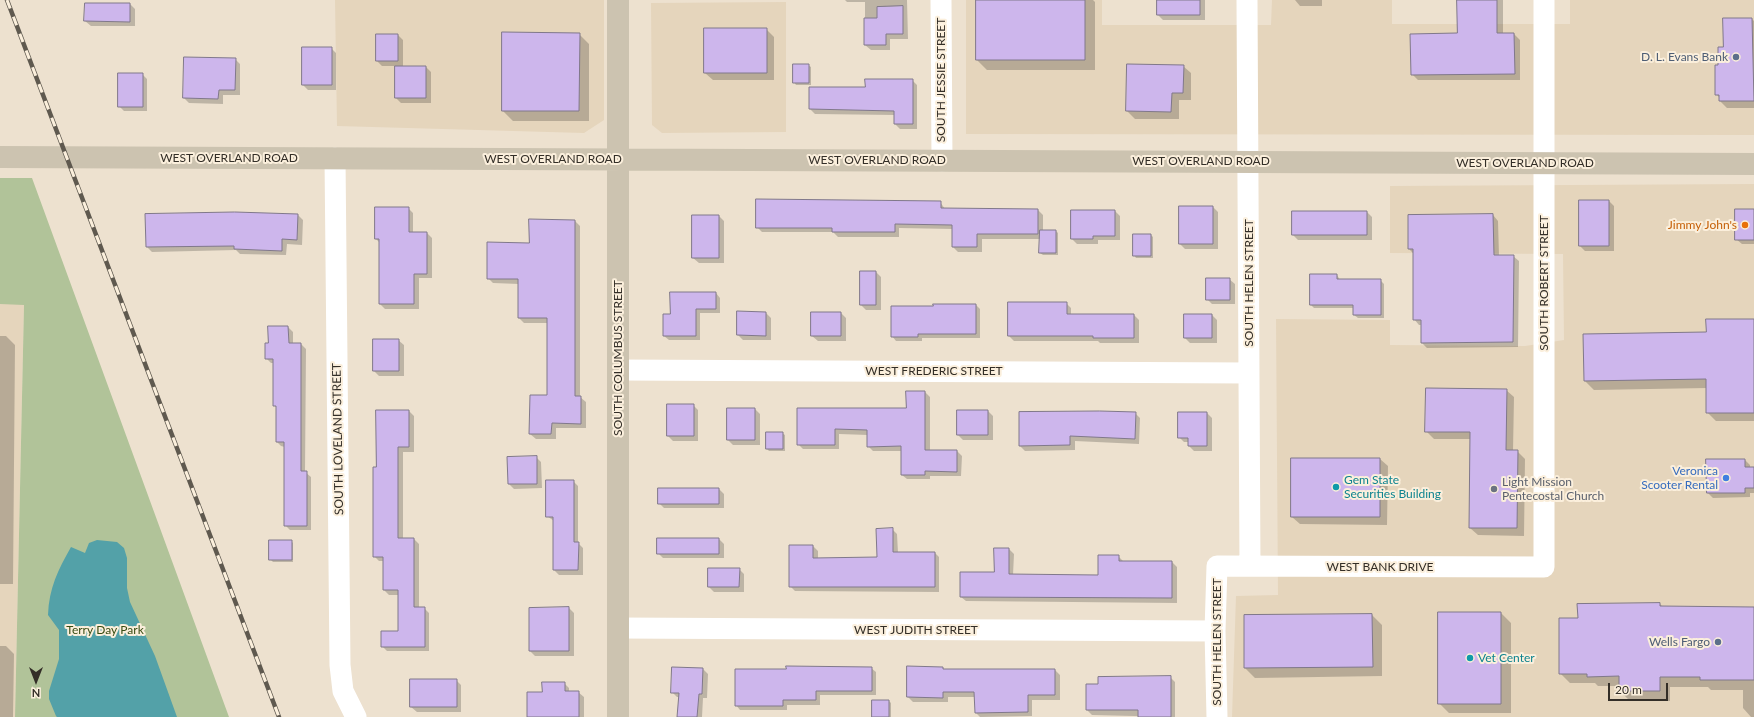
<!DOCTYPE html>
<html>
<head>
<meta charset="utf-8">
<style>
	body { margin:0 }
	#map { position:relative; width:1754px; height:717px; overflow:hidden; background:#ede1cf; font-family:Lato,sans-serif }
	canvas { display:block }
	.north { position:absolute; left:16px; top:661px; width:40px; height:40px; -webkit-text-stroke:3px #fbefdc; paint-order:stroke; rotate:180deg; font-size:11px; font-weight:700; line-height:16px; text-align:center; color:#332e27 }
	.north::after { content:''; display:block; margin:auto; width:14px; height:18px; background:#332e27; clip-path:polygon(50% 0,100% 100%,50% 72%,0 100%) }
	.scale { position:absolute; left:1608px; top:683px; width:60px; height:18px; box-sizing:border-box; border:2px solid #332e27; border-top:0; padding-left:5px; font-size:12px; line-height:14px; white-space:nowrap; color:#332e27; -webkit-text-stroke:3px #fbefdc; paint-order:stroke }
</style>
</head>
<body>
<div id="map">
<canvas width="1754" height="717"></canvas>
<div class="north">N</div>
<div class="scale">20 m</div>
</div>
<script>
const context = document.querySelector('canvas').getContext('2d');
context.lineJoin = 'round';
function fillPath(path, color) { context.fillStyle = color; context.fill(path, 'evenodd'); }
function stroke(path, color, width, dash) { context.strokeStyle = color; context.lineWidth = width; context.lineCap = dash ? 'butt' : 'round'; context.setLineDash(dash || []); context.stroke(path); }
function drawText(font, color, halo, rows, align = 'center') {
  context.font = font + ' Lato,sans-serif'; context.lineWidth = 4; context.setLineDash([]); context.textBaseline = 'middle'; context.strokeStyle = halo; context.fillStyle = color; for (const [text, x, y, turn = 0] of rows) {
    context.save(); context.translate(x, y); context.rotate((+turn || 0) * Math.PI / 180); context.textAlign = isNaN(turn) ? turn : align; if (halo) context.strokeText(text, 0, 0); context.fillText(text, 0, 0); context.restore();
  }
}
const built = new Path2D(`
	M335,0H604V120L584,133L337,126Z
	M966,0H1102V25H1271L1272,0H1392V24H1570V0H1754V135L966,134Z
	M786,2V132L662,133L652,125L651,3Z
	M1754,184V717H1232L1236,596L1278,595L1276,319L1390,320V345L1525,346L1564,340L1563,254L1390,253V186Z
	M0,304H24L15,717H0Z`);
const green = new Path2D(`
	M0,178H32L229,717H15L24,305L0,304Z`);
const water = new Path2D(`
	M97,540L117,542L124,548L127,558V588L130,602L155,656L177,717H57L56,716L49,699V691L59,659V630L48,615C49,588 58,570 71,547L85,553L89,543Z`);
const shadow = new Path2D(`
	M845,0H907L908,39H890V50H871L865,45V2H847Z
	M977,0H1093L1095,2V70H987L977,60Z
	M1158,0H1205V20H1163L1158,15Z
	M1295,0H1322V6H1300Z
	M1458,0H1503V34H1514L1520,40V80H1418L1412,74L1458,34Z
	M130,4L135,9V26H91L85,21Z
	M1752,19L1754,21V108H1727L1720,101V98L1716,94L1718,66L1724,48Z
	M766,29L774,37V80H713L705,73Z
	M579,34L589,44V121H513L503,111Z
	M398,35L403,40V67H426L431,72V103H401L396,98V66H382L377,61Z
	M331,48L336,53V90H308L303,85Z
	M235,59L240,64V95H223V104L189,103L184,98Z
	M808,65L811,67V85H796L794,82Z
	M1183,66L1191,73V100H1179V119H1135L1127,111Z
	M142,74L147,79V111H124L119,106Z
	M912,80L917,85V129H900L895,124V115L815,114L810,109L866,88Z
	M1580,201H1609L1614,206V251H1585L1580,246Z
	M940,202L945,209L1038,210L1043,215V231H1056L1058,233V255H1043L1040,253L1041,239H982V252H958L953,247V229L899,228V237H838L833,232H762L757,227Z
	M1213,207L1218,212V249H1185L1180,244Z
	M408,208L413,213V233H427L432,238V278H419V309H385L380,304V243L376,239Z
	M1754,210V244H1742L1736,239Z
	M1115,211L1120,216V240H1098V244H1077L1072,239Z
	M1367,212L1372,217V240H1298L1293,235Z
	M298,215L303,220L302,245L287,244L286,255L240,254L236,250L152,252L147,247Z
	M1493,215L1498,221L1499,256H1513L1519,261L1518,347L1427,348L1422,343V325H1419L1414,319V254L1409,249Z
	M719,216L724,221V263H699L693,258Z
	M530,220L575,221L580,226V397L586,402V428H556V439H536L530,434L548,396V323H524L519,318V284L493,283L488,278L530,244Z
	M1151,235L1153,237V258H1136L1134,255Z
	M876,272L881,277V310H866L861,305Z
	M1337,275L1340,280H1380L1384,284V318H1358L1354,315V308H1314L1311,305Z
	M1229,279L1235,284V304H1212L1207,299Z
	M716,293L720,298V313H700V340H669L664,336L671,315Z
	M1066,303L1071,308V315H1134L1139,320V343H1100L1098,341H1014L1009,336Z
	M976,305L980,309V338H922V341H896L892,336L934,307Z
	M738,312L766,313L771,318V340H743L738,335Z
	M841,313L846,318V341H818L812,336Z
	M1212,315L1217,320V343H1190L1185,338Z
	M1754,320V421H1716L1707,412V388L1594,390L1585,381L1707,333Z
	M288,327L293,332V344H301L306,349L305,472L311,477V530H290L285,525V447L281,446L277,442V408L274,405V363H271L266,358L269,344Z
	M0,336H6L15,345L13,584H0Z
	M398,340L404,345V376H379L374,371Z
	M1506,390L1514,397L1513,451H1517L1525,459L1524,536L1478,535L1470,528L1471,439H1434L1426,431Z
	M925,392L930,397V451H957L962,456L961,476H930V479H907L902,475V451H873L868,446V435L839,434V449H803L798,444V409H907Z
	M693,405L698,410V441H673L668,436Z
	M728,409H755L760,414V445H733L728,440Z
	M409,411L414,416V452H403V539H414L419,544V608H424L429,613V651H387L382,646L399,632V595H389L384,590V561H379L374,556L377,468Z
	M988,411L993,416V440H963L958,435Z
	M1135,413L1140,418L1139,444L1075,441V450L1025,451L1020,446Z
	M1207,413L1212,418V451H1194L1189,446V442H1184L1179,437Z
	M782,433L785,435V451H769L767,449Z
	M536,457L541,462L542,488L514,489L509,484Z
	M1380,459L1388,466L1387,525L1300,524L1292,517Z
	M1745,460L1750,465V468H1754V493H1750V497L1713,498L1708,493Z
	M573,481L578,486V543L583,548V575H559L554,570V521L547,516Z
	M719,489L724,494V508H664L659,503Z
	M892,529L897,534L898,553H935L939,557V592L795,591L790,586L813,546L818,551V559L878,558Z
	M719,539L724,544V558H663L658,553Z
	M291,541L293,543V562H273L270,559Z
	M1009,549L1014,554L1013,575L1099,576L1118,556L1124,562H1172L1177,567V603L966,601L961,597L995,573Z
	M739,569L744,574V592H714L709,587Z
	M1660,604L1663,607L1754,608V717H1751L1743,708V690H1711L1708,687H1670V701H1630L1620,691V686H1598L1595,683H1570L1560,673L1579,619Z
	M569,608L574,613V656H535L530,651Z
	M1501,613L1511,623V713H1449L1439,703Z
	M1372,615L1382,625V676L1255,678L1245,668Z
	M0,646H6L14,654L13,717H0Z
	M908,667L943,668L945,670H1055L1060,675V700H1032V716L980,717L976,713V697H948V702H913L908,697Z
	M871,668L876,672V695H820V705H787V710H740L736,705L787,670Z
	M703,669L708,674L707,698H703L702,717H678L679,697H677L672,692Z
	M1170,677L1175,682V717L1092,715L1087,710Z
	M456,680L461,685V712H417L411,707Z
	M564,683L569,688V692H578L584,697V717H528L543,693Z
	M889,701L891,703V717H873Z`);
const building = new Path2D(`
	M976,0H1085V60H976Z
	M1157,0H1200V15H1157Z
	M1457,0H1497V33H1514L1515,74L1411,75L1410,34L1457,33Z
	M85,3H130V22L84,21Z
	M903,6V34H886V45H864V18H877V7Z
	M1723,18H1752L1754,101H1719V95H1715V65H1718V47H1723Z
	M704,28H767V73H704Z
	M502,32L580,33L579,111H502Z
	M376,34H398V61H376Z
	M302,47H332V85H302Z
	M184,57L236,58L235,90H219L218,99L183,98Z
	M793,64H809V83H793Z
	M1127,64L1184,65L1183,93H1172L1171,112L1126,111Z
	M395,66H426V98H395Z
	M118,73H143V107H118Z
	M865,79H913V124H894V111L809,109V87H865Z
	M756,199L941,201V208L1038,209V234H977V247H952V225L895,224V232H832V228H756Z
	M1579,200H1609V246H1579Z
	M1179,206H1213V244H1179Z
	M375,207H409V232H427V274H414V304H379V239H375Z
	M1735,209H1754V240H1735Z
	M1071,210H1115V236H1093V239H1071Z
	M1292,211H1367V235H1292Z
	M235,212L298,214L297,240L282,239V251L234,249V246L146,247L145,214Z
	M1493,214L1494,255H1514L1513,342L1421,343V320H1413V249H1408V215Z
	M692,215H719V258H692Z
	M529,219L575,220V396H581V424L552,423L551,434H529L530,395H547V318H518V279H487V242L529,243Z
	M1040,230H1056V253H1039Z
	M1133,234H1151V256H1133Z
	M860,271H876V305H860Z
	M1310,274H1337V279H1381V315H1353V305H1310Z
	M1206,278H1230V300H1206Z
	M670,292H716V309H696V336H663V314H670Z
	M1008,302H1067V314H1134V338H1093V336H1008Z
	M933,304H976V334H918V337H891V306H933Z
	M737,311L766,312V336L737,335Z
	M811,312H841V336H811Z
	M1184,314H1212V338H1184Z
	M1706,319H1754V413H1706V379L1584,381L1583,334L1706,332Z
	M268,326H288L289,343H301V471H307V526H284V442H276V406H273V359H265V343H268Z
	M373,339H399V371H373Z
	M1426,388L1507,389L1506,450H1518L1517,528H1469L1470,432H1425Z
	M906,391H925V450H957V472L925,471V475H901V446L867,447V430L835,429V445H797V408H906Z
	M667,404H694V436H667Z
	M727,408H755V440H727Z
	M376,410H409V447H398V538H414V607H425V647H381V631H398V590H383V557H373V467H376Z
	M957,410H988V435H957Z
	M1100,411L1136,412L1135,439L1070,436V445L1019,446V412Z
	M1178,412H1207V446H1188V438H1178Z
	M766,432H783V449H766Z
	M537,456V484H508L507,457Z
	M1291,458H1380V517H1291Z
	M1706,459H1745V467H1754V488H1745V493H1707Z
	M546,480H574V542H579L578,570H553V517H546Z
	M658,488H719V504H658Z
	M893,528V552H935V587H789V545H813V558L877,557L876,529Z
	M657,538H719V554H657Z
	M269,540H292V560H269Z
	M994,548H1009V574L1098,575V555H1119V561H1172V598L960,597V572H994Z
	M708,568H740L739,587H708Z
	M1660,603V606L1754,607V680H1700V677H1660V691H1619V676L1587,677V674H1559V618H1578L1577,604Z
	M569,607V651H529V608Z
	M1438,612H1501V704H1438Z
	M1372,614L1373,667L1244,668V615Z
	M786,666L872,667V691H816V700H783V706H735V669H786Z
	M907,666L943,667V669H1055V695H1028V712L975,713L974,692H943V698L907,697Z
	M672,667L703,668L702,694H699L697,717H677L679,693H671Z
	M1171,676V717H1138V710H1086V684H1098V677Z
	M410,679H457V707H410Z
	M542,682H565V691H579V717H527V692H542Z
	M872,700H889V717H872Z`);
const street = new Path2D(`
	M941,0L942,161
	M1247,0L1250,566
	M335,158L340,665L343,691L356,717
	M618,370L1249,373
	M618,628L1215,631
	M1217,717L1215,631L1217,566L1544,567V0`);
const secondary = new Path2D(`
	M0,157L1754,164
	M618,717V0`);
const rail = new Path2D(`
	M7,0L279,717`);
const markers = [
	[1736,57,4,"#5c6f8a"],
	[1745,225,4,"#e8710a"],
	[1726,478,4,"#3f7fe0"],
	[1336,487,4,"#0f9aa8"],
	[1494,489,4,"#6b7280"],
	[1718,642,4,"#5c6f8a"],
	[1470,658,4,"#0f9aa8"]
];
const serviceNames = [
	["D. L. Evans Bank",1728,57],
	["Wells Fargo",1710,642]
];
const streetNames = [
	["SOUTH JESSIE STREET",941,80,-90],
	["WEST OVERLAND ROAD",229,158],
	["WEST OVERLAND ROAD",553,159],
	["WEST OVERLAND ROAD",877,160],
	["WEST OVERLAND ROAD",1201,161],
	["WEST OVERLAND ROAD",1525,163],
	["SOUTH HELEN STREET",1249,283,-90],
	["SOUTH ROBERT STREET",1544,283,-90],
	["SOUTH COLUMBUS STREET",618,358,-90],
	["WEST FREDERIC STREET",934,371],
	["SOUTH LOVELAND STREET",338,439,-91],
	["WEST BANK DRIVE",1380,567],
	["WEST JUDITH STREET",916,630],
	["SOUTH HELEN STREET",1217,642,-90]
];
const foodNames = [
	["Jimmy John's",1737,225]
];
const shopNames = [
	["Veronica",1718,471],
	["Scooter Rental",1718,485]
];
const cultureNames = [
	["Gem State",1344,480],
	["Securities Building",1344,494],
	["Vet Center",1478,658]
];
const worshipNames = [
	["Light Mission",1502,482],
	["Pentecostal Church",1502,496]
];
const parkNames = [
	["Terry Day Park",105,630]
];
fillPath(built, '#e5d5bc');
fillPath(green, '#b1c399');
fillPath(water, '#53a1a8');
fillPath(shadow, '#0003');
fillPath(building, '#cdb6ec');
stroke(building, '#80788a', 1);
stroke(street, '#fff', 21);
stroke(secondary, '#ccc3b0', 22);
stroke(rail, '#5f594f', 4.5);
stroke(rail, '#fbefdc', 3, [9]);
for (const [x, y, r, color] of markers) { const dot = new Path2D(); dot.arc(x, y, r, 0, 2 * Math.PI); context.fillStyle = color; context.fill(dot); stroke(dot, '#fbefdc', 1.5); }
drawText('12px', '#4e5e75', '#fbefdc', serviceNames, 'right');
drawText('12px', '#332e27', '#fbefdc', streetNames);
drawText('12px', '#c56008', '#fbefdc', foodNames, 'right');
drawText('12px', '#366cbe', '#fbefdc', shopNames, 'right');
drawText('12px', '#0d838f', '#fbefdc', cultureNames, 'left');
drawText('12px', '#5b616d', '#fbefdc', worshipNames, 'left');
drawText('12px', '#384c12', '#fbefdc', parkNames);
</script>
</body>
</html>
